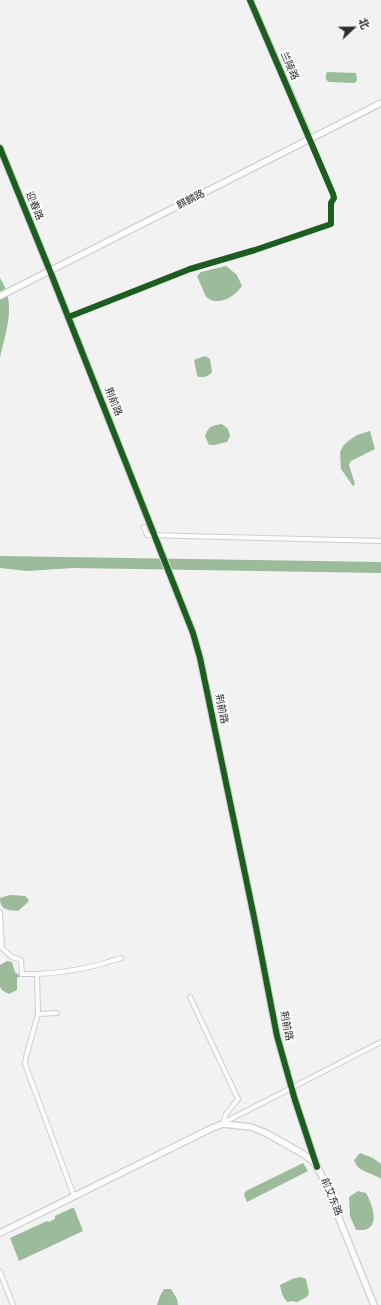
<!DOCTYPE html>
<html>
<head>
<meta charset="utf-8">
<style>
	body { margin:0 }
	#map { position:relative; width:381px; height:1305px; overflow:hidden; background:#f1f2f1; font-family:Poppins,"Noto Sans SC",sans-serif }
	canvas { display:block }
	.north { position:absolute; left:333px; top:8px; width:40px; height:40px; -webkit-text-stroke:3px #fff; paint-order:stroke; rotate:68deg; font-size:11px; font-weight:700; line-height:16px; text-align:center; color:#2c2e2c }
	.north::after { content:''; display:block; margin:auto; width:14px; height:18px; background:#2c2e2c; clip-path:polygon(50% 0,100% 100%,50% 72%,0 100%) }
</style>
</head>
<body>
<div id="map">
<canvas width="381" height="1305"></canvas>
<div class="north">北</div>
</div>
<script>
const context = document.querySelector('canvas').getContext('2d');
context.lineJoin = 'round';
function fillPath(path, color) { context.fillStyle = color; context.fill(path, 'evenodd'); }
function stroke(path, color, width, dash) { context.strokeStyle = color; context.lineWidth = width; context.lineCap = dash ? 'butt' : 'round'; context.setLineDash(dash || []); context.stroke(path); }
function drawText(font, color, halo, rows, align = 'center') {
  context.font = font + ' Poppins,"Noto Sans SC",sans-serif'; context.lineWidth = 4; context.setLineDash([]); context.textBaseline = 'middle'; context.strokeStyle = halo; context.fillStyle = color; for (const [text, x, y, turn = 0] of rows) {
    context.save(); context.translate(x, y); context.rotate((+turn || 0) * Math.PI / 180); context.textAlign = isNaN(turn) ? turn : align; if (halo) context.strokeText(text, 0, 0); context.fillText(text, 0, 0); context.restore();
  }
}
const water = new Path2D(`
	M327,72L356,73L357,79L356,82L354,83L329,82C325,79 325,77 327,72Z
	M226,266L237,275L242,286C234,297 219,307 206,297L197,276L201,272Z
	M0,278C17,303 6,331 0,358Z
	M205,356L210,359L212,372C208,377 205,377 199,377L197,375L194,360Z
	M222,424L228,429L230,436L227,442L214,445H209L205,436C209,426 211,426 222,424Z
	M370,431L375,449L351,461L349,465L355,484L353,486L341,469L340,452L343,446L347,442L357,435Z
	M0,556L381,562V573L73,568L27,571L0,568Z
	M10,895L25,896L29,900L27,903L18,911C7,910 0,910 0,898Z
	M7,961L12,962L15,972L20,976L17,978V990L9,994L2,990L0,987V965Z
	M360,1153L373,1158L381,1164V1179C372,1172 358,1173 354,1160Z
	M303,1163L308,1171L247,1202L246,1200L244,1194L246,1191Z
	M358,1191L366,1193C370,1200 378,1218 371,1226C367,1231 361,1230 356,1230L350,1216L349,1197Z
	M72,1208H74L83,1231L19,1261L10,1238L47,1221L49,1222L55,1219V1216Z
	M301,1277L306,1279L309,1293L307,1297L297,1302L292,1301L288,1302C283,1299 281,1291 280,1285L292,1279Z
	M164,1289H171L177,1299L178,1305H156H157L160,1296Z`);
const street = new Path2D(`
	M71,316L190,269L255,250L331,224V203L334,198L333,194L310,139
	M144,527L147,535L381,541
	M0,912L2,948L12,957L21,960L22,974H37L38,1014L26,1057L25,1064L74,1196
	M37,974C66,973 95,967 121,958
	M190,997L238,1099L226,1114L223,1124
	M38,1014L57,1013
	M223,1123L381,1042
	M0,1272L13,1305`);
const secondary = new Path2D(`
	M250,0L310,139
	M0,148L50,271L193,633L200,658L254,917L277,1036L295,1100L317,1167
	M0,296L381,103
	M0,1233L212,1128L223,1124L251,1127L266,1133L303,1154L313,1161L321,1174L374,1305`);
const cycleway = new Path2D(`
	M0,148L50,271L193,633L200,658L254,917L277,1036L295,1100L317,1167
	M71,316L190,269L255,250L331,224V203L334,198L333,194L250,0`);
const streetNames = [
	["兰陵路",289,66,67],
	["麒麟路",191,200,-27],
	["迎春路",34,206,68],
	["荆前路",113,402,68],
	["荆前路",221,709,78],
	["荆前路",286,1026,78],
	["前艾东路",331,1197,68]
];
fillPath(water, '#9cbb9a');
stroke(street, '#cdcecd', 6);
stroke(secondary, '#cdcecd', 8);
stroke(street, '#fdfdfd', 4);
stroke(secondary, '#fdfdfd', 5.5);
stroke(cycleway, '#1b5e20', 6);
drawText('10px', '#2c2e2c', '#fff', streetNames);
</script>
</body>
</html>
